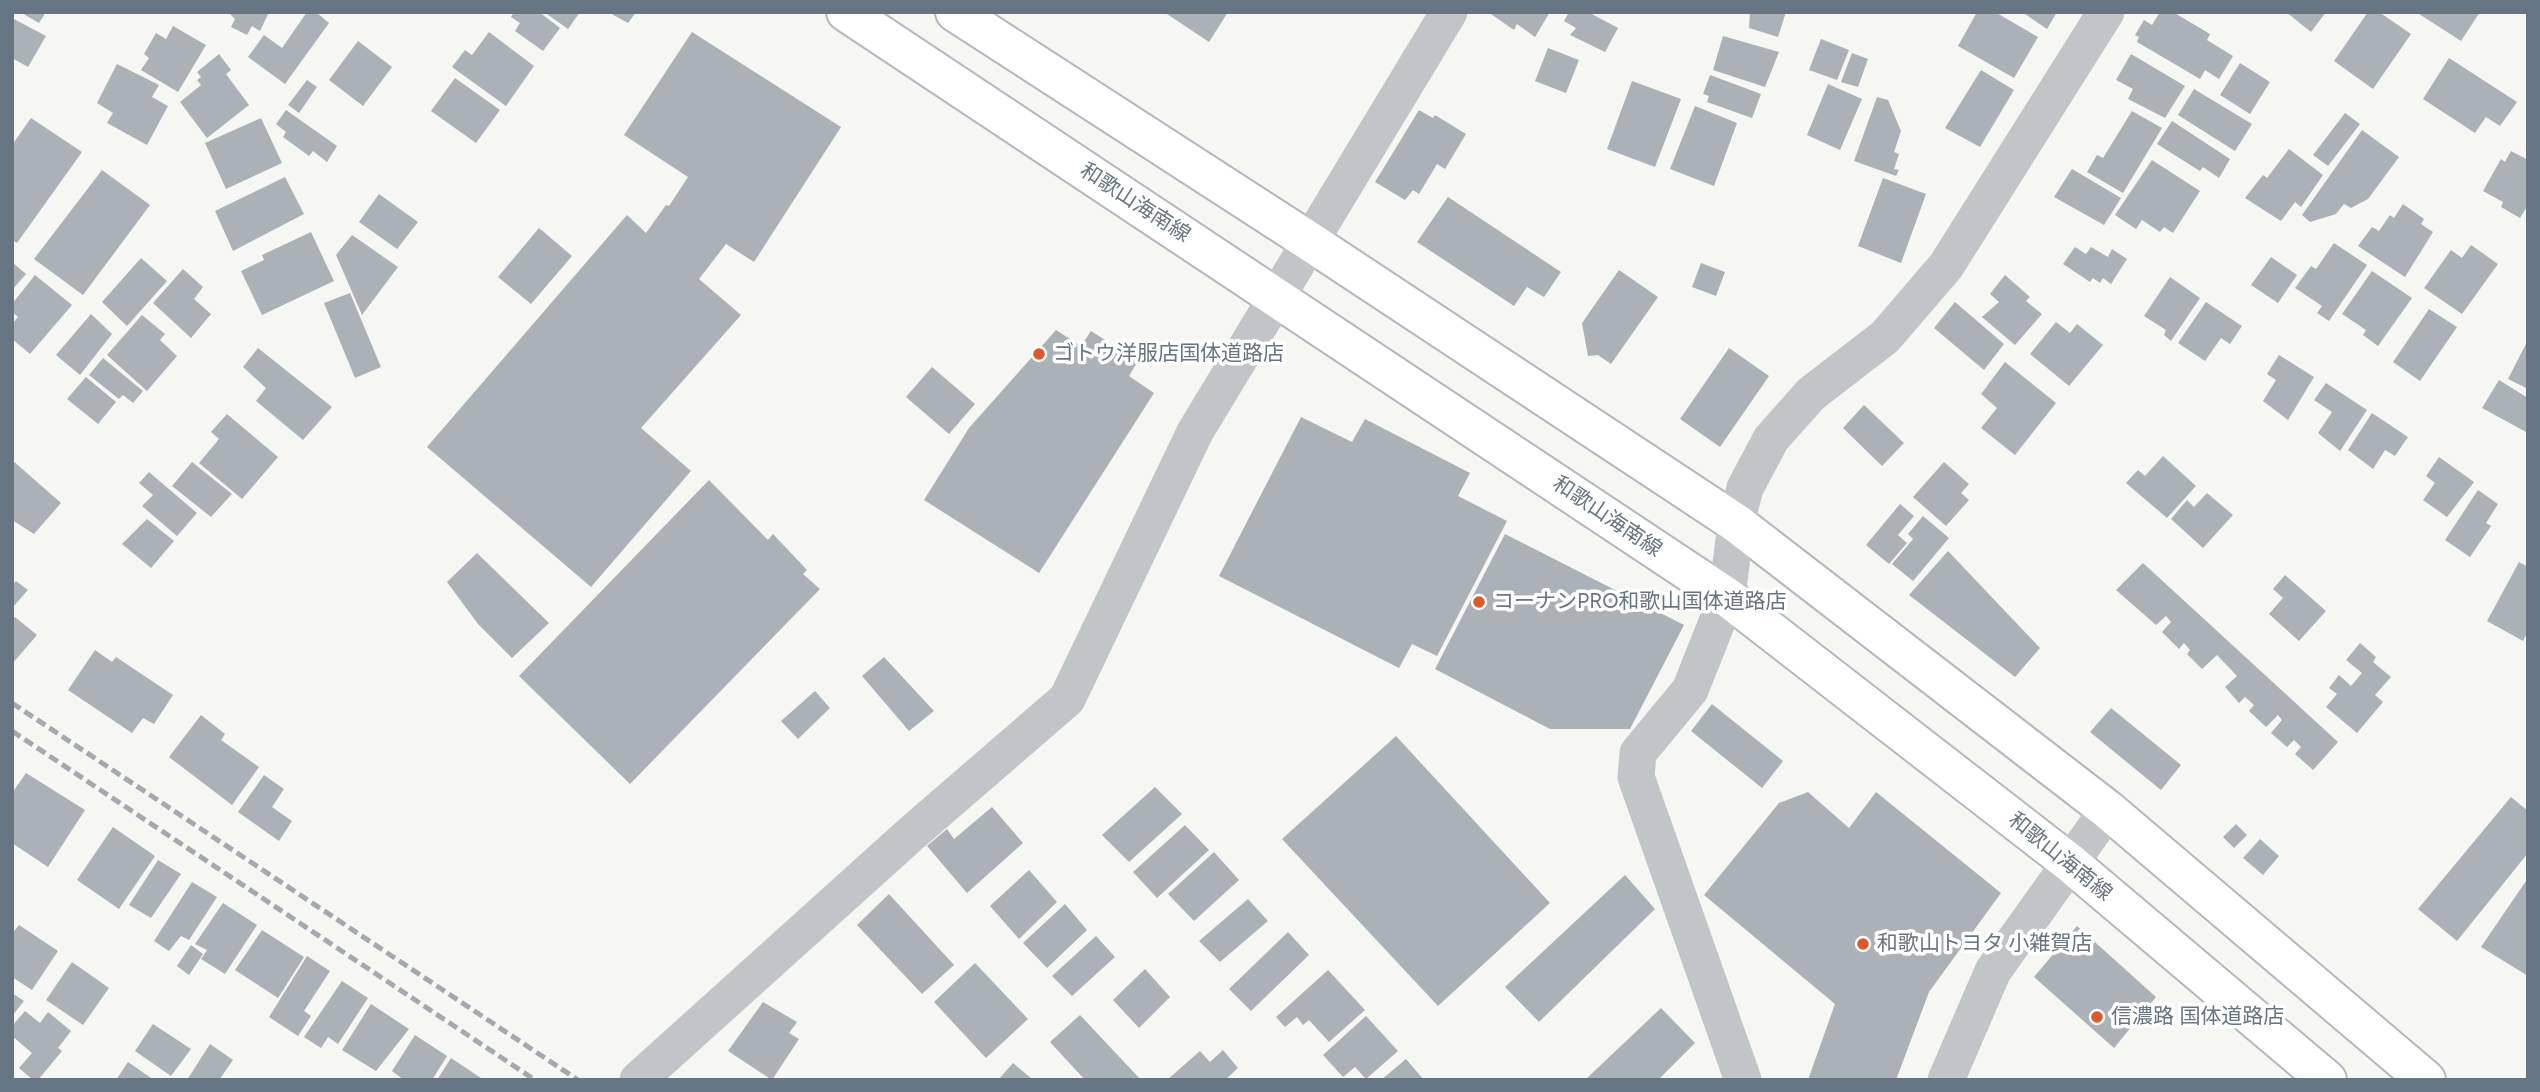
<!DOCTYPE html>
<html>
<head>
<meta charset="utf-8">
<style>
	body { margin:0 }
	#map { position:relative; width:2540px; height:1092px; overflow:hidden; background:#f6f6f3; font-family:Figtree,sans-serif }
	canvas { display:block }
	.frame { position:absolute; inset:0; border:14px solid #667583; pointer-events:none }
</style>
</head>
<body>
<div id="map">
<canvas width="2540" height="1092"></canvas>
<div class="frame"></div>
</div>
<script>
const context = document.querySelector('canvas').getContext('2d');
context.lineJoin = 'round';
function fillPath(path, color) { context.fillStyle = color; context.fill(path, 'evenodd'); }
function stroke(path, color, width, dash) { context.strokeStyle = color; context.lineWidth = width; context.lineCap = dash ? 'butt' : 'round'; context.setLineDash(dash || []); context.stroke(path); }
function drawText(font, color, halo, rows, align = 'center') {
  context.font = font + ' Figtree,"Noto Sans JP",sans-serif'; context.lineWidth = 7; context.setLineDash([]); context.textBaseline = 'middle'; context.strokeStyle = halo; context.fillStyle = color; for (const [text, x, y, turn = 0] of rows) {
    context.save(); context.translate(x, y); context.rotate((+turn || 0) * Math.PI / 180); context.textAlign = isNaN(turn) ? turn : align; if (halo) context.strokeText(text, 0, 0); context.fillText(text, 0, 0); context.restore();
  }
}
const building = new Path2D(`
	M20,12H46L39,23Z
	M228,12H269L260,31L252,26L247,35L231,27L235,19Z
	M307,12H316L329,23L285,84L248,57L264,35L282,48Z
	M514,12H539L560,28L543,51L515,31L520,23L511,17Z
	M544,12H580L568,29Z
	M608,12H636L628,23Z
	M1164,12H1228L1209,42Z
	M1488,12H1550L1535,37L1517,24L1514,30Z
	M1569,12H1588L1618,28L1605,52L1570,35L1576,28L1564,21Z
	M1750,12H1786L1778,37L1749,28Z
	M1977,12H1995L2038,37L2014,78L1958,46Z
	M2022,12H2057L2047,29Z
	M2160,12H2173L2210,34L2207,40L2233,56L2219,79L2205,70L2200,79L2137,42L2139,37L2135,35L2144,20L2152,25Z
	M2286,12H2326L2311,32Z
	M2368,12H2379L2411,34L2373,89L2334,61Z
	M2416,12H2480L2461,41Z
	M12,18L46,36L28,67L12,58Z
	M173,26L206,45L178,92L141,70L149,58L144,54L156,33L166,39Z
	M489,32L534,66L506,106L452,67L465,50L472,55Z
	M692,32L841,127L754,262L726,244L699,279L741,315L641,428L691,471L591,587L427,447L627,215L646,233L666,205L669,206L688,177L624,135Z
	M1723,36L1779,52L1765,87L1713,70Z
	M1821,39L1849,50L1837,80L1809,70Z
	M358,41L392,67L363,106L329,80Z
	M1548,48L1579,60L1566,93L1535,81Z
	M1852,53L1868,59L1858,87L1841,82Z
	M219,54L231,70L226,74L249,105L207,138L180,102L201,85L197,80L201,77L197,72Z
	M2131,54L2185,86L2165,118L2128,99L2133,89L2116,80Z
	M2449,58L2517,102L2500,126L2486,117L2475,133L2423,99Z
	M2240,63L2270,82L2250,114L2220,95Z
	M117,64L159,85L152,97L168,106L147,145L107,123L113,113L97,103Z
	M1981,70L2014,90L1980,147L1945,128Z
	M1710,75L1761,94L1752,118L1707,102L1709,96L1703,94Z
	M455,78L500,110L476,143L431,111Z
	M307,80L317,87L299,113L288,105Z
	M1632,81L1681,99L1655,167L1607,149Z
	M1828,84L1862,99L1840,150L1807,135Z
	M2194,89L2252,124L2235,151L2178,115Z
	M1877,97L1888,100L1901,131L1894,152L1899,154L1894,169L1899,170L1896,176L1854,161Z
	M1695,106L1737,123L1714,186L1670,169Z
	M286,110L337,146L327,162L313,151L309,156L283,137L286,132L276,124Z
	M1419,110L1433,118L1435,115L1466,134L1445,169L1437,164L1419,194L1413,190L1405,200L1375,182Z
	M2132,111L2162,128L2123,193L2087,172L2097,155L2103,158Z
	M2345,113L2360,124L2328,166L2313,155Z
	M31,118L82,152L17,243L12,240V145Z
	M261,118L282,163L226,189L205,143Z
	M2172,121L2230,159L2219,178L2203,167L2200,171L2157,144Z
	M2362,130L2399,157L2368,199L2351,208L2344,204L2336,214L2310,222L2302,215Z
	M2289,149L2323,175L2301,207L2295,202L2281,221L2245,198L2263,175L2267,178Z
	M2511,151L2528,160V205L2520,218L2501,207L2503,202L2483,191L2501,159L2505,162Z
	M2152,160L2200,191L2173,233L2164,227L2160,232L2142,220L2136,229L2115,215Z
	M2072,169L2121,198L2104,225L2054,197Z
	M102,170L150,205L83,295L34,259Z
	M285,177L304,214L233,251L215,211Z
	M1883,178L1926,194L1901,263L1858,246Z
	M379,194L418,222L397,249L359,222Z
	M1448,197L1561,272L1544,297L1527,287L1514,306L1417,242Z
	M2403,204L2424,219L2421,224L2433,232L2405,277L2358,246L2372,227L2379,231L2390,215L2394,218Z
	M539,228L572,256L531,304L498,277Z
	M311,232L334,281L262,315L241,271L264,260L262,255Z
	M352,235L398,267L362,315L336,255Z
	M2334,243L2367,265L2329,321L2317,313L2322,306L2295,288L2311,266L2316,269Z
	M2471,245L2498,264L2462,314L2424,288L2451,250L2462,258Z
	M2075,247L2086,254L2091,247L2108,257L2112,249L2127,259L2111,284L2103,278L2100,283L2093,278L2090,282L2063,264Z
	M2271,257L2297,275L2278,303L2251,285Z
	M141,258L167,281L127,326L102,302Z
	M12,262L26,274L12,290Z
	M1701,263L1725,272L1716,296L1692,287Z
	M183,269L203,287L194,299L211,314L191,338L153,303Z
	M1619,270L1658,297L1611,364L1598,355L1588,356L1582,323Z
	M2372,271L2412,298L2378,346L2363,335L2366,330L2342,314Z
	M35,275L72,305L30,354L12,339V324L18,317L12,312V304Z
	M2005,275L2030,297L2026,301L2042,314L2015,345L1982,317L1999,302L1990,294Z
	M2170,277L2200,298L2171,341L2164,335L2166,330L2144,316Z
	M350,293L381,367L355,378L324,303Z
	M1955,302L2004,344L1984,370L1934,328Z
	M2206,302L2242,326L2230,344L2221,338L2205,361L2178,343Z
	M2429,309L2457,327L2420,381L2393,362Z
	M91,314L112,334L80,375L56,355Z
	M142,315L165,334L160,340L177,356L147,391L107,355Z
	M2056,322L2070,333L2077,324L2103,345L2069,386L2030,354Z
	M1056,330L1081,346L1091,331L1138,361L1129,376L1154,393L1039,573L924,500L969,428Z
	M2528,340V389L2508,379Z
	M258,348L332,407L303,440L256,401L266,388L243,367Z
	M1729,348L1769,376L1720,447L1680,419Z
	M2279,355L2314,377L2288,420L2263,401L2276,380L2267,374Z
	M103,358L143,391L133,403L123,395L119,399L89,375Z
	M2005,362L2056,403L2015,455L1981,428L1997,408L1981,394Z
	M932,367L975,404L949,434L906,397Z
	M86,377L116,402L98,424L67,399Z
	M2499,380L2528,398V433L2482,408Z
	M2326,383L2367,410L2340,451L2318,433L2332,412L2314,400Z
	M1864,405L1904,443L1882,466L1843,428Z
	M2372,413L2408,437L2395,456L2385,450L2373,469L2348,450Z
	M227,414L278,457L242,499L199,463L219,439L211,432Z
	M1301,417L1352,442L1365,419L1470,473L1458,496L1507,521L1437,656L1412,644L1399,668L1219,576Z
	M2163,456L2196,486L2167,518L2126,483L2138,470L2145,476Z
	M2439,457L2474,482L2447,517L2423,500L2435,483L2426,476Z
	M12,460L61,503L34,534L12,520Z
	M192,462L232,494L211,517L172,486Z
	M1944,462L1969,484L1961,493L1969,500L1946,526L1913,497Z
	M149,472L197,513L177,536L142,506L153,495L139,483Z
	M709,480L768,540L773,534L807,570L803,574L820,589L630,784L519,676Z
	M2478,490L2498,504L2486,523L2491,526L2470,557L2445,540Z
	M2207,493L2233,515L2203,548L2171,519L2187,500L2194,507Z
	M1900,504L1914,516L1898,535L1907,543L1889,564L1866,545Z
	M1923,516L1949,538L1913,581L1892,564L1913,539L1908,534Z
	M147,519L174,541L151,568L122,544Z
	M1505,534L1684,625L1630,729H1550L1435,669Z
	M1948,551L2040,648L2015,677L1909,595Z
	M477,553L549,623L512,658L478,624L447,582Z
	M2519,562L2528,567V631L2523,641L2487,621Z
	M2143,563L2338,742L2313,770L2295,754L2301,747L2294,740L2287,747L2271,733L2282,720L2278,715L2266,727L2249,711L2254,705L2245,697L2239,703L2225,687L2237,676L2217,655L2202,669L2187,654L2190,650L2184,643L2179,649L2162,632L2171,622L2166,616L2156,625L2116,590Z
	M2285,575L2326,611L2299,641L2269,614L2283,598L2273,589Z
	M16,581L28,590L12,608V585Z
	M15,617L37,635L12,664V620Z
	M2360,643L2376,657L2373,662L2391,677L2375,695L2383,702L2357,733L2326,707L2337,694L2329,688L2339,675L2351,686L2362,673L2346,660Z
	M95,650L112,662L116,657L173,695L154,724L143,718L132,733L68,690Z
	M884,657L934,711L909,731L862,676Z
	M815,691L830,708L798,739L781,721Z
	M1712,704L1783,761L1762,788L1691,731Z
	M2111,708L2181,765L2161,790L2090,732Z
	M201,715L225,734L221,740L259,767L232,805L169,757Z
	M1396,736L1550,903L1438,1006L1282,839Z
	M26,773L85,810L48,867L12,843V793Z
	M264,775L284,789L272,807L292,821L279,841L238,812Z
	M1155,787L1182,814L1129,862L1102,835Z
	M1808,792L1849,828L1876,792L2001,893L1929,992L1896,1080H1808L1835,1004L1704,895L1779,803Z
	M2511,797L2528,811V853L2457,941L2418,909Z
	M992,807L1023,843L967,893L927,846L947,829L954,839Z
	M2236,824L2247,835L2234,848L2223,837Z
	M1185,825L1209,850L1157,898L1133,872Z
	M113,827L155,856L119,909L77,880Z
	M2260,839L2279,856L2263,875L2243,858Z
	M1214,852L1239,880L1194,921L1168,894Z
	M158,860L181,874L151,918L129,905Z
	M1029,870L1057,902L1019,939L990,906Z
	M1625,875L1655,909L1539,1022L1505,987Z
	M2528,878V976L2481,947Z
	M192,882L217,897L189,940L181,936L169,951L154,941Z
	M889,894L954,965L922,994L857,925Z
	M1248,899L1268,921L1220,962L1199,941Z
	M223,903L257,925L225,974L201,959L207,950L195,944Z
	M1065,904L1087,930L1047,968L1023,943Z
	M19,925L58,951L32,990L12,977V934Z
	M2077,926L2156,997L2114,1048L2034,977Z
	M262,930L304,957L278,998L235,970Z
	M1288,932L1309,955L1251,1011L1229,989Z
	M1096,936L1115,957L1072,996L1052,976Z
	M191,945L203,954L189,975L177,966Z
	M307,956L330,971L304,1011L311,1016L298,1036L269,1017Z
	M72,962L109,988L83,1025L46,1000Z
	M975,963L1028,1019L986,1058L934,1002Z
	M1145,969L1170,997L1139,1028L1113,1000Z
	M1328,970L1365,1010L1329,1042L1309,1020L1303,1025L1297,1017L1285,1027L1276,1017Z
	M342,981L368,998L338,1044L328,1037L321,1048L304,1037Z
	M12,993L24,1001L12,1016Z
	M763,1002L797,1022L789,1033L799,1039L772,1080L728,1051Z
	M371,1004L409,1029L376,1071L342,1050Z
	M1661,1008L1695,1043L1658,1080H1585Z
	M25,1011L40,1023L48,1012L71,1031L58,1048L62,1051L38,1080H33L19,1068L32,1053L12,1036V1026Z
	M1080,1015L1141,1080H1085L1050,1042Z
	M1366,1016L1398,1051L1366,1079L1355,1067L1343,1077L1323,1055Z
	M153,1024L191,1049L171,1076L135,1051Z
	M415,1035L447,1056L432,1080H404L392,1071Z
	M210,1044L233,1060L219,1080H187Z
	M1223,1050L1238,1068L1225,1080H1167L1200,1051L1210,1062Z
	M451,1058L484,1080H437Z
	M1406,1059L1424,1080H1381Z
	M128,1062L154,1080H116Z
	M1013,1063L1033,1080H998Z`);
const street = new Path2D(`
	M638,1080L912,833L1067,699L1195,432L1449,12
	M1743,1080L1636,777L1638,753L1690,690L1727,597L1736,523L1745,488L1771,439L1811,394L1885,337L1946,266L2106,12
	M1946,1080L1993,971L2108,810`);
const secondary = new Path2D(`
	M846,12L1727,597L2070,863L2327,1080
	M955,12L1309,241L1736,523L2108,810L2426,1080`);
const rail = new Path2D(`
	M12,703L578,1080
	M12,731L535,1080`);
const markers = [
	[1039,354,7,"#df582a"],
	[1479,602,7,"#df582a"],
	[1863,944,7,"#df582a"],
	[2097,1017,7,"#df582a"]
];
const streetNames = [
	["和歌山海南線",1135,203,33],
	["和歌山海南線",1607,517,34],
	["和歌山海南線",2060,857,39]
];
const poiNames = [
	["ゴトウ洋服店国体道路店",1053,354],
	["コーナンPRO和歌山国体道路店",1493,602],
	["和歌山トヨタ 小雑賀店",1877,944],
	["信濃路 国体道路店",2111,1017]
];
fillPath(building, '#aab2b7');
stroke(secondary, '#b4b8bd', 42);
stroke(street, '#c1c5c8', 37);
stroke(secondary, '#fff', 38);
stroke(rail, '#a4a9af', 5, [10, 5]);
for (const [x, y, r, color] of markers) { const dot = new Path2D(); dot.arc(x, y, r, 0, 2 * Math.PI); context.fillStyle = color; context.fill(dot); stroke(dot, '#fff', 2.5); }
drawText('21px', '#667583', '#fff', streetNames);
drawText('21px', '#667583', '#fff', poiNames, 'left');
</script>
</body>
</html>
